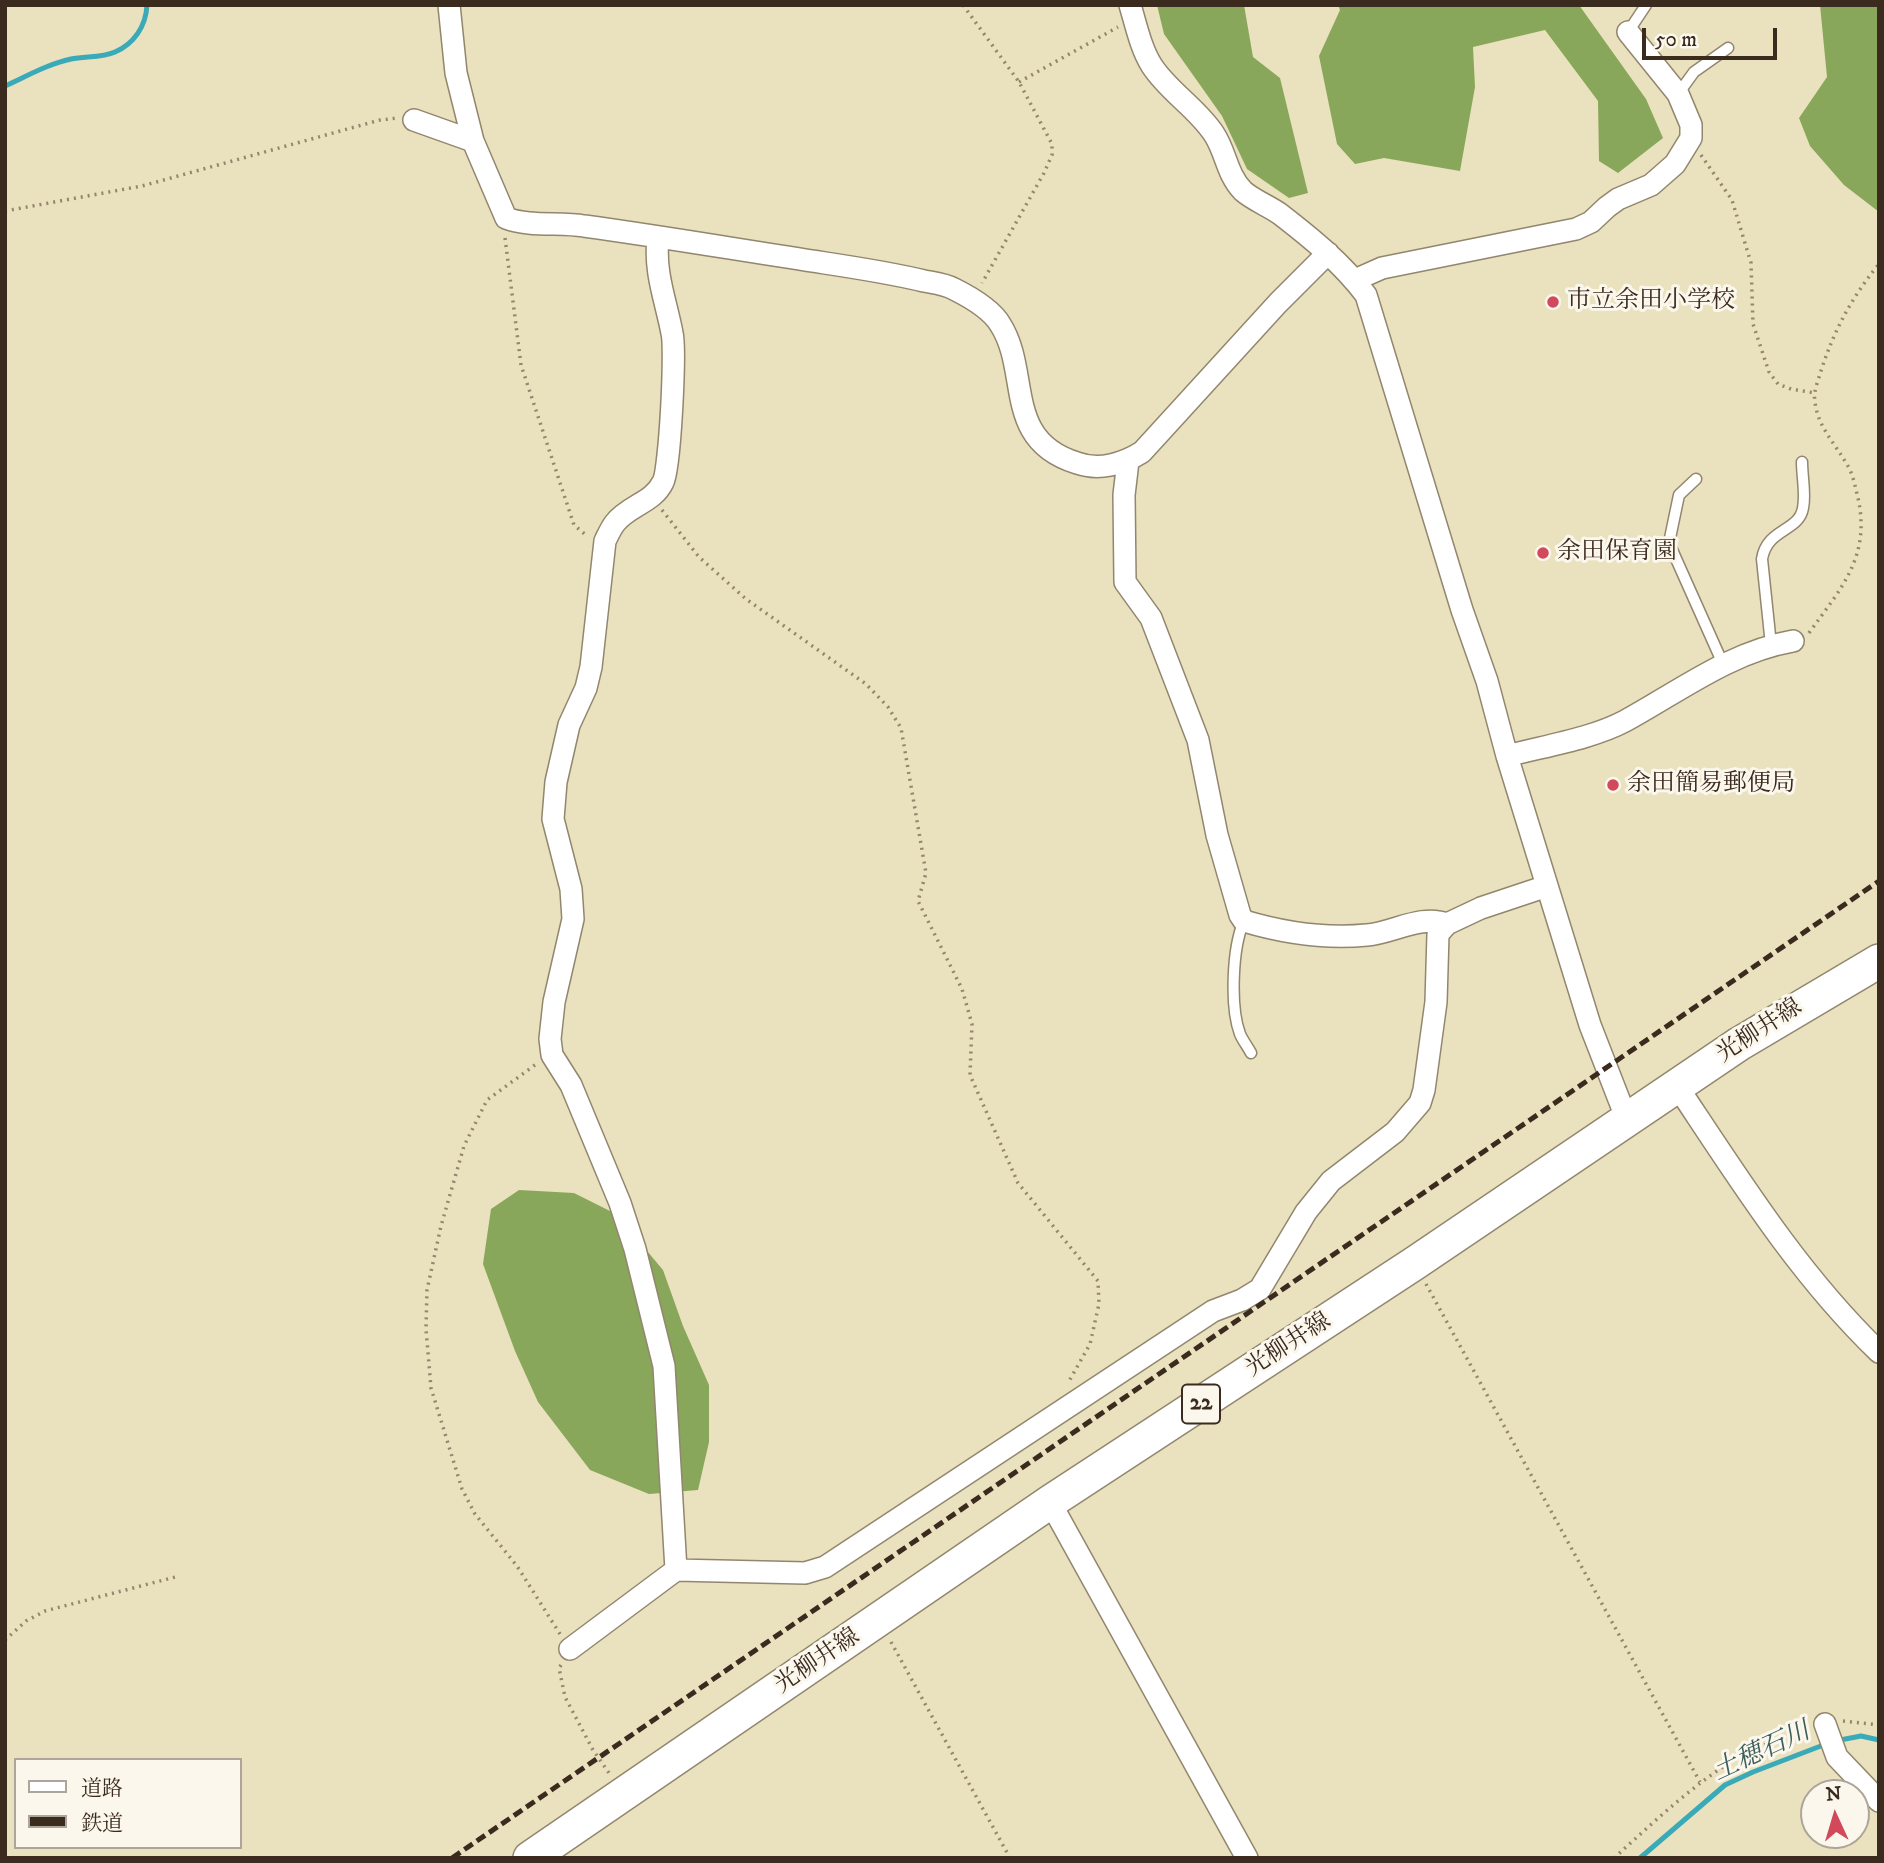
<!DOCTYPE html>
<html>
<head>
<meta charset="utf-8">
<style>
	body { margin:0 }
	#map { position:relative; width:1884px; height:1863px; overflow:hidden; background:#eae1be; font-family:"IM FELL DW Pica","Noto Serif JP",serif }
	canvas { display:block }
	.frame { position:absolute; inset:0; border:7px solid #3b2a1e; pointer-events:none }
	.legend { position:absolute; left:14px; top:1758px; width:228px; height:91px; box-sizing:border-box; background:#fbf7ec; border:2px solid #aea59a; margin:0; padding:9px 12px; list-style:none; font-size:21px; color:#3b2a1e }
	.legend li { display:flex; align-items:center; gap:14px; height:35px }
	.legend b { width:35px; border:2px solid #aea59a }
	.north { position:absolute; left:1800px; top:1779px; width:70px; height:70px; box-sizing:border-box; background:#fbf7ec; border:2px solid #aea59a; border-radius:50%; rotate:356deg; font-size:19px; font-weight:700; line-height:28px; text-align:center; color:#3b2a1e }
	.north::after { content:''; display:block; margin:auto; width:24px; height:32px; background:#d1495b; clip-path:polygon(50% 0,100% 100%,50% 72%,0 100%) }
	.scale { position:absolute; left:1642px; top:28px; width:135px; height:32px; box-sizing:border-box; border:4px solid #3b2a1e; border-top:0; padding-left:9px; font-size:21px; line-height:24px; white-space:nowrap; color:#3b2a1e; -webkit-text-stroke:5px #fbf7ec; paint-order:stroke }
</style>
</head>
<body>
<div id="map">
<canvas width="1884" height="1863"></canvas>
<div class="frame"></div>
<ul class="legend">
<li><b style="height:9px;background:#fff"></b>道路</li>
<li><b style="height:9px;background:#3b2a1e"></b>鉄道</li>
</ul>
<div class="north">N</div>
<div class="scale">50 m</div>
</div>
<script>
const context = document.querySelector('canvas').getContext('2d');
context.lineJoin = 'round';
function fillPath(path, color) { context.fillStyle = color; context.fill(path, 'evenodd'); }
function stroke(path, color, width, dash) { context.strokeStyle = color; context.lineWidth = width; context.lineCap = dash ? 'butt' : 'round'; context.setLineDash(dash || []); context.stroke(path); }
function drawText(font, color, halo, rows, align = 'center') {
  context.font = font + ' "IM FELL DW Pica","Noto Serif JP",serif'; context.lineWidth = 6; context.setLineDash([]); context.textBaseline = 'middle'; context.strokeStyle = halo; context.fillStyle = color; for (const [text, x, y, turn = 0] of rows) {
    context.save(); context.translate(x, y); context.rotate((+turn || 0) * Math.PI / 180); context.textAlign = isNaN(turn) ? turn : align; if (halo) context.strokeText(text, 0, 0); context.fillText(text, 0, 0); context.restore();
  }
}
const forest = new Path2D(`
	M1157,5H1244L1253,57L1280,78L1308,193L1289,198L1247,169L1222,116L1164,34Z
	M1338,5H1579L1646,99L1663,138L1618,173L1599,161L1598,101L1545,30L1473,47L1475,87L1460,171L1384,158L1355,164L1337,144L1319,56L1340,10Z
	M1820,5H1879V212L1844,185L1810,146L1799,118L1827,77Z
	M519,1190L574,1193L616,1214L663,1270L683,1326L709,1385V1442L698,1490L649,1494L590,1470L538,1402L515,1351L483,1264L491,1209Z`);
const stream = new Path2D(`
	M5,86C27,76 48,64 71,59C85,56 102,58 115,52C134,44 146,26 147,5
	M1835,1741L1861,1736L1879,1740
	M1640,1858L1725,1785L1753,1772L1826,1744`);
const path = new Path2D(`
	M963,5L1019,82L1052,144V155L1044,173L982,283
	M1019,82L1118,27
	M1701,155L1732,200L1751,263L1753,324L1769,372L1778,384L1791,389L1815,393
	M5,211L142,186L380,120L398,118
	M505,238L521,365L574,525L587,536
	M662,510L699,557L746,599L866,684L888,707L901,728L926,873L918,901L962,989L972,1024L970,1075L1018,1183L1098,1281L1099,1304L1090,1344L1068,1383
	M1809,633C1841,588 1871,557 1858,498C1855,486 1853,473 1846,463C1834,442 1818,427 1815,402C1813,392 1818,381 1821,371C1834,330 1852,297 1879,264
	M535,1065L487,1100L464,1146L441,1226L427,1290L426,1329L431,1388L462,1489L475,1514L517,1566L560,1634
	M1426,1284L1700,1782
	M5,1640L26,1621L45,1611L179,1576
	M891,1642L1010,1858
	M561,1665L559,1668L565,1697L593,1750L609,1773
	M1843,1721L1879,1725
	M1614,1858C1653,1823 1692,1785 1737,1758C1759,1745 1784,1738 1809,1730`);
const service = new Path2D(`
	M1628,32L1646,5
	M1678,94L1694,72L1728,48
	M1696,479L1679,495L1669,543L1723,664
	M1771,645L1762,559C1767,528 1799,532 1803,508C1806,494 1802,477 1802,462
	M1244,921C1232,948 1230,1007 1240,1034C1243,1041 1248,1047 1251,1053`);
const minor = new Path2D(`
	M449,5L456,73L473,141L506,218C529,227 560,222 584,226C665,237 745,251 825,263C858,268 891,273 924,281C934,283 945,284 954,289C970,297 991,309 1000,324C1031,372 1002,440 1077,463C1099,471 1123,464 1142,452L1278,303L1328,253
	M1130,5C1136,25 1141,49 1152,66C1169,92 1197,108 1214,134C1226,152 1227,175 1243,191C1253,200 1269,206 1280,214C1311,238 1342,263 1366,295L1462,610L1487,681L1507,756L1590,1025L1627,1120
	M414,120L473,141
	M658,239C654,272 666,301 672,333C676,349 670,470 663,482C653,503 629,505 615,523C611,528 608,535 605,541L591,667L586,688L569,725L556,782L553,819L571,889L573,919L554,1002L550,1039L552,1055L571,1085L620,1203L635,1249L664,1366L676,1570
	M1355,280L1382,268L1576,229L1591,222L1607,207L1618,199L1651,185L1675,164L1691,138V125L1678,94L1628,32
	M1128,461L1124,495L1125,582L1151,618L1198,740L1217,835L1240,915L1244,921C1284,933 1325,939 1367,935C1393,933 1421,914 1447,924
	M1507,756C1544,746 1591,739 1625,721C1680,691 1730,652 1793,641
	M1677,1086C1739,1179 1798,1274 1879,1352
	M1050,1502L1247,1858
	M570,1649L676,1570L805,1573L825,1567L1213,1311L1242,1300L1260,1289L1306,1212L1331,1181L1395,1132L1420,1103L1424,1090L1436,1002L1438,934L1447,924L1481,908L1547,886
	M1825,1724L1837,1757L1879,1801`);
const primary = new Path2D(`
	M530,1858L1050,1502L1415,1263L1739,1044L1879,961`);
const rail = new Path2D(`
	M452,1858L1879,881`);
const markers = [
	[1553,302,7,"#d1495b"],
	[1543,553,7,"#d1495b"],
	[1613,785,7,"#d1495b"]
];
const shields = [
	[1201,1404,38]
];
const shieldNames = [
	["22",1201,1404]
];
const poiNames = [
	["市立余田小学校",1567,302],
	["余田保育園",1557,553],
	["余田簡易郵便局",1627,785]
];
const streetNames = [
	["光柳井線",1760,1032,-33],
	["光柳井線",1289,1346,-33],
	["光柳井線",818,1662,-34]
];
const waterNames = [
	["土穂石川",1762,1753,-25]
];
fillPath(forest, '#89a75a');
stroke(stream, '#3aaab9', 5);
stroke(service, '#92866e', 13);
stroke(minor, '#92866e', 24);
stroke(primary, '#92866e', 36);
stroke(path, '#92866e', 3.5, [2, 5]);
stroke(service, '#fff', 10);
stroke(minor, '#fff', 21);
stroke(primary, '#fff', 33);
stroke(rail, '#3b2a1e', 5, [10, 5]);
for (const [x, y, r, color] of markers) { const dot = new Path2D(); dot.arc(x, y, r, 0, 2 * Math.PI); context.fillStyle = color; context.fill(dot); stroke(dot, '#fbf7ec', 2.5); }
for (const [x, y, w] of shields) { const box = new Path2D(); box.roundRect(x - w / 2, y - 19.5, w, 39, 5); context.fillStyle = '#fbf7ec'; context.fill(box); stroke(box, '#3b2a1e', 2); }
drawText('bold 23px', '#3b2a1e', null, shieldNames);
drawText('24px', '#3b2a1e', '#fbf7ec', poiNames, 'left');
drawText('24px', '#3b2a1e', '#fbf7ec', streetNames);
drawText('italic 26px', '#3b5d5c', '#fbf7ec', waterNames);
</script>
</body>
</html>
